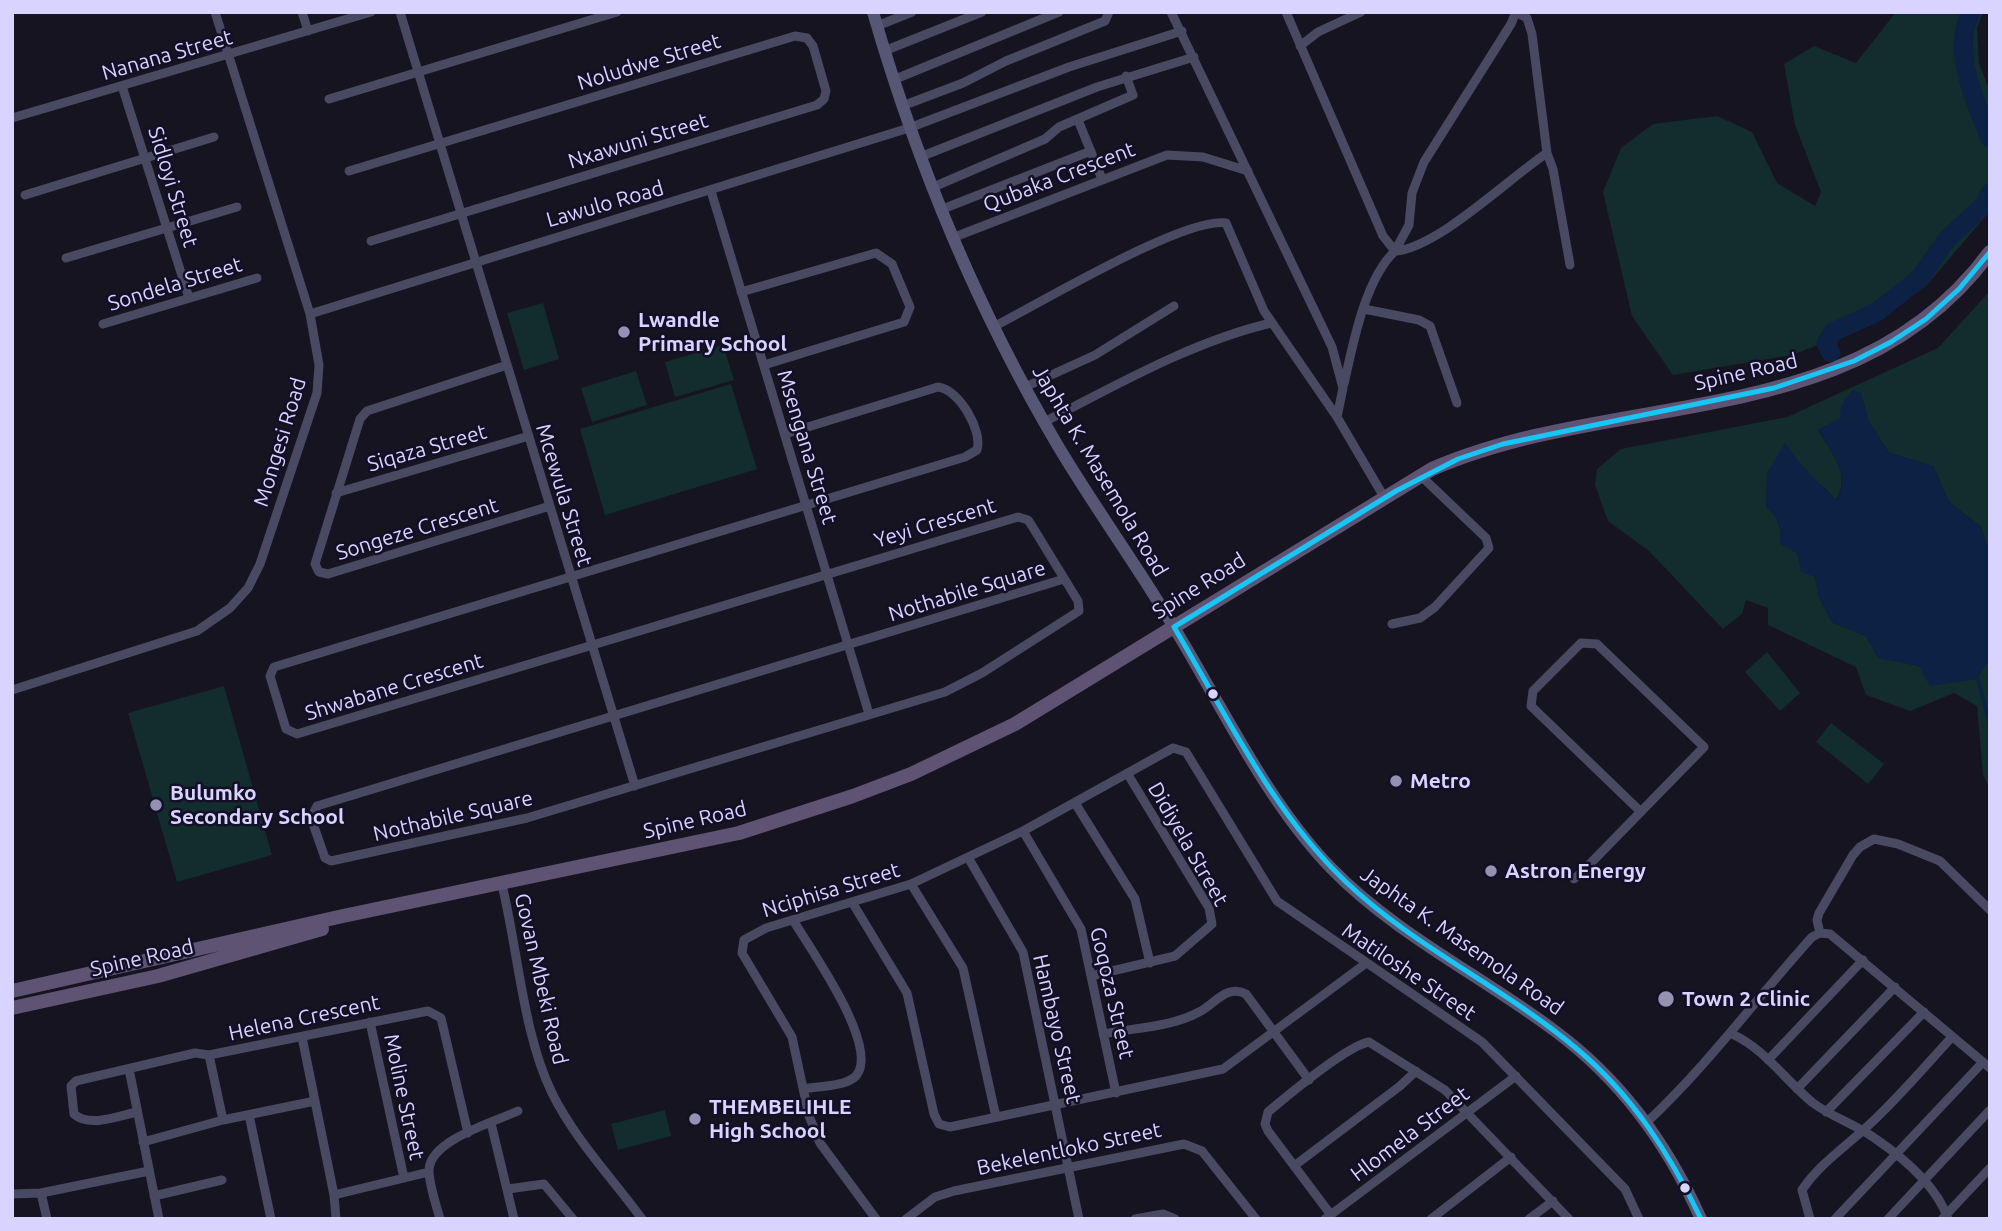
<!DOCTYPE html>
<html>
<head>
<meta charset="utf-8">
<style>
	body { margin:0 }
	#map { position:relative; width:2002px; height:1231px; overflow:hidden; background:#161421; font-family:Ubuntu,sans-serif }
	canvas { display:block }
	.frame { position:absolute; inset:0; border:14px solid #d9d4ff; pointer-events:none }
</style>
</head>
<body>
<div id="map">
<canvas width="2002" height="1231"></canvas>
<div class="frame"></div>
</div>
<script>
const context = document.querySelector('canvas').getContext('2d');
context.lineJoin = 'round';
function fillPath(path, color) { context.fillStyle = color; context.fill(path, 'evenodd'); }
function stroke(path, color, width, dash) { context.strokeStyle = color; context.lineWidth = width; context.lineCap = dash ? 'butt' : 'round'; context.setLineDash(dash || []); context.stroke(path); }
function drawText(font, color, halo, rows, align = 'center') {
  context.font = font + ' Ubuntu,sans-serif'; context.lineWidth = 5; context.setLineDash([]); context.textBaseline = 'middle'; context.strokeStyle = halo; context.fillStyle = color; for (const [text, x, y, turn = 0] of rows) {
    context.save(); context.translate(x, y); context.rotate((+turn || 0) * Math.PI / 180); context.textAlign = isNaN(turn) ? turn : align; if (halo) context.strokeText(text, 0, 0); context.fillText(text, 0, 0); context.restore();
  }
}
const green = new Path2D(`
	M1896,12H1983L1977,28L1979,63L1990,92V211L1926,286L1850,333L1792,355L1673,375L1632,316L1603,192L1621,148L1653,124L1717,116L1752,132L1777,183L1815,206L1821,192L1795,125L1784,64L1814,46L1856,63Z
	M1990,291V554L1981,527L1949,502L1933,466L1889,453L1868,420L1861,393L1840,419L1818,430C1831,451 1852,476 1836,500C1811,472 1804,474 1767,473L1766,507L1776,516L1781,532L1815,577L1819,597L1832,622L1866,636L1878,657L1977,679L1990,657V789L1983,775L1977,706L1954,693L1910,711L1866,695L1856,667L1768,625V608L1746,600L1742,614L1723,629L1649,551L1608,521L1595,485L1597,469L1621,449L1787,417L1938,348Z
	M543,303L559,359L524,370L507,313Z
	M723,345L734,380L675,397L665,362Z
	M636,371L647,405L592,422L581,388Z
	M731,384L757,469L605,515L580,429Z
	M1767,652L1800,693L1780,711L1745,672Z
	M224,686L272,855L177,882L128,713Z
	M1831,723L1884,764L1868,784L1816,742Z
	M665,1110L671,1136L618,1150L611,1124Z`);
const water = new Path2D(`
	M1853,390L1861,393L1868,420L1889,453L1933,466L1949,502L1981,527L1990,554V657L1977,679L1930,686L1919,666L1878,658L1866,636L1832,622L1819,597L1815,577L1801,572L1797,553L1780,544C1782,527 1778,517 1766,507L1767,473L1785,443C1801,466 1817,482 1837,500C1852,475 1830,450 1818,430L1840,419L1841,405Z`);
const stream = new Path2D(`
	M1977,676L1989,722L1990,778`);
const river = new Path2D(`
	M1971,12C1951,50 1975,102 1990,138
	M1831,353L1826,343L1833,332L1877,312L1920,278L1947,239L1984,205L1990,193`);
const street = new Path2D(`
	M302,12L308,31
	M400,12L635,786
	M1171,12L1332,347L1343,388L1337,417
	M1286,12L1383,236L1395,251C1365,279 1353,344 1344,384
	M1516,12L1527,18L1532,34L1547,153C1510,177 1438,248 1395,251L1409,225L1412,193L1424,162L1511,24Z
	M877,26L912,12
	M1300,46L1318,32L1361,12
	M884,51L982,12
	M893,80L1059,12
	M122,86L189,298
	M329,99L617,12
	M902,106L963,83L1006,61L1105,21L1109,12
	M12,118L371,12
	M1078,120L1102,179
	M1547,153L1553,169L1570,265
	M920,157L1097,87L1194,57
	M349,171L795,36L807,38L813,46L826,91L824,99L817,105L371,241
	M931,188L1045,139L1059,127L1133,95L1126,76
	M711,191L869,714
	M25,195L214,137
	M940,210L1091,151
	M952,238L1167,155L1203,157L1248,171
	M66,258L237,207
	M741,292L876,253L892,264L910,307L904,322L764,365
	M1364,309L1419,320L1430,326L1457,403
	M310,314L909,128L1069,67L1182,31
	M103,324L257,278
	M993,327C1037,305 1185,216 1226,223L1264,311L1337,417L1384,497
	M507,365L367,411L360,419L315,564L319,572L328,574L550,506
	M1025,387L1095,355L1174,306
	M1044,422C1117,385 1191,342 1271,323
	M785,434L938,387C959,389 983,431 977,450L965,457L274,667L270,676L286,729L297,734L1018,517L1028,520L1032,526L1078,601L1079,611L982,673L945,692L527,818L331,861L325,858L311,818L317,806L1064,579
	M336,493L529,436
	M1392,624L1420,618L1435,607L1489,548L1486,538L1421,476
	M12,690L197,631L230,608L248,588L260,564L317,393L319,365L310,314L215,12
	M1075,803L1135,899L1150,963
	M1023,831L1081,929L1116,1093
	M969,859L1023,952L1079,1219
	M1574,879L1584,870L1704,747L1597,644L1581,643L1533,691L1531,706L1641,812
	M911,884L963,968L996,1117
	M502,885C518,950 523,1034 552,1093C574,1138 612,1178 642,1219
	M852,902L907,993L934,1114L939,1124L950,1127L1223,1069L1365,964
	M793,920C809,947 881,1047 856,1076C845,1087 818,1086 804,1089
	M1820,933L1817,920L1819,913L1853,855L1860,847L1874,839L1898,844L1940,861L1990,910
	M1820,933L1830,934L1990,1068
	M1091,976L1175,956L1212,924L1209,908L1127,773
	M370,1022L404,1178
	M1103,1034C1133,1028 1172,1027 1199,1012C1215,1004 1226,984 1246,994L1309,1080
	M1732,1034C1765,1049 1785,1080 1813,1103C1832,1117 1854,1124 1873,1137C1901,1156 1937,1186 1948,1219
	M302,1037L334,1195
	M1768,1060L1863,960
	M129,1069L159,1219
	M1797,1089L1895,987
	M315,1101L223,1120L209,1055L428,1011L441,1018L468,1133
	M137,1112C119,1116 89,1128 74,1114L71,1086L76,1081L195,1053L209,1055
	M1826,1112L1924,1012
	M249,1115L271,1219
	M491,1123L514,1219
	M1646,1123C1707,1066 1756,999 1812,937L1820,933
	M143,1142L223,1120
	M1294,1166L1400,1086L1416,1071
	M508,1189L544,1184L573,1219
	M41,1193L47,1219
	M12,1194L41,1193L149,1171
	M154,1196L222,1180
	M1331,1215L1268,1131L1265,1124L1268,1112C1287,1096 1347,1046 1369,1042L1445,1090L1569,1219
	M1943,1218L1990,1168
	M336,1219L334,1195L429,1172
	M440,1219C436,1204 429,1185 429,1170C430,1140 494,1122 518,1111
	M876,1219L820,1143L809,1116L792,1037L742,953L744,940L766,928L911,884L1023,831L1173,748L1186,752L1277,901L1482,1042L1625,1189L1639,1219
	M906,1219L935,1197L954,1191L1184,1144L1202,1151L1256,1219
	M1135,1219L1163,1214L1175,1219
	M1325,1219L1516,1076
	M1431,1219L1511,1157
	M1529,1219L1553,1201
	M1810,1219L1802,1190C1820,1163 1848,1145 1871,1123C1900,1096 1926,1065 1952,1037
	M1835,1219L1983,1062
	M1888,1219L1990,1110`);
const secondary = new Path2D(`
	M873,12C917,164 977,309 1058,446C1095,508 1138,567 1175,629C1223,708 1267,802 1331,868C1395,934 1482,976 1555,1031C1620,1079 1668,1145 1701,1219`);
const primary = new Path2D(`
	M12,991L343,916L739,833L853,796L911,774L1015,724L1432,469C1618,388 1856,435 1990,252
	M12,1008L158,976L322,929`);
const bus1 = new Path2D(`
	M1174,627L1396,491L1458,459L1503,444L1774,388L1854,361L1891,342L1926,319L1959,289L1990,252
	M1174,627C1226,714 1271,810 1345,881C1415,948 1504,987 1577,1049C1632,1095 1670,1154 1701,1219`);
const markers = [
	[624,332,7,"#9591b1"],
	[1213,694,6,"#d9d4ff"],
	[1396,781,7,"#9591b1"],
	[156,805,7,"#9591b1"],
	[1491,871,7,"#9591b1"],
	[1666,999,9,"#9591b1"],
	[695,1119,7,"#9591b1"],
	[1685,1188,6,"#d9d4ff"]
];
const streetNames = [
	["Nanana Street",167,55,-16],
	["Noludwe Street",649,62,-17],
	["Nxawuni Street",638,141,-17],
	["Qubaka Crescent",1059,177,-21],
	["Sidloyi Street",173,187,73],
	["Lawulo Road",605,204,-16],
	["Sondela Street",175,284,-17],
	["Spine Road",1746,372,-13],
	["Mongesi Road",280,442,-73],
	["Msengana Street",807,447,73],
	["Siqaza Street",427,448,-16],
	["Japhta K. Masemola Road",1100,471,59],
	["Mcewula Street",564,495,73],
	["Yeyi Crescent",935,523,-17],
	["Songeze Crescent",417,529,-17],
	["Spine Road",1199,586,-32],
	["Nothabile Square",967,591,-17],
	["Shwabane Crescent",394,687,-17],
	["Nothabile Square",453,816,-13],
	["Spine Road",695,820,-13],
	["Didiyela Street",1188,844,60],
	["Nciphisa Street",831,890,-17],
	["Japhta K. Masemola Road",1462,941,35],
	["Spine Road",142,958,-13],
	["Matiloshe Street",1409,972,34],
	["Govan Mbeki Road",541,979,77],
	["Goqoza Street",1112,993,77],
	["Helena Crescent",304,1018,-12],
	["Hambayo Street",1057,1029,77],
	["Moline Street",404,1097,78],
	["Hlomela Street",1410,1134,-37],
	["Bekelentloko Street",1069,1149,-12]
];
const poiNames = [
	["Lwandle",638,320],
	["Primary School",638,344],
	["Metro",1410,781],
	["Bulumko",170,793],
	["Secondary School",170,817],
	["Astron Energy",1505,871],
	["Town 2 Clinic",1682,999],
	["THEMBELIHLE",709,1107],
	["High School",709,1131]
];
fillPath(green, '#132c2d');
fillPath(water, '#0d2144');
stroke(stream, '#0d2144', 3.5);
stroke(river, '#0d2144', 19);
stroke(street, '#4a4962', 9);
stroke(secondary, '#575674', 12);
stroke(primary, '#5e5373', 14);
stroke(bus1, '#18c5f4', 5);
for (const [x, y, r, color] of markers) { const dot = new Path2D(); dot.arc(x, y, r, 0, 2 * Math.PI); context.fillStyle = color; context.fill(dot); stroke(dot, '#130f26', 2.5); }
drawText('21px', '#d9d4ff', '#130f26', streetNames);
drawText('bold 21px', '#d9d4ff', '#130f26', poiNames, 'left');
</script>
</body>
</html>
